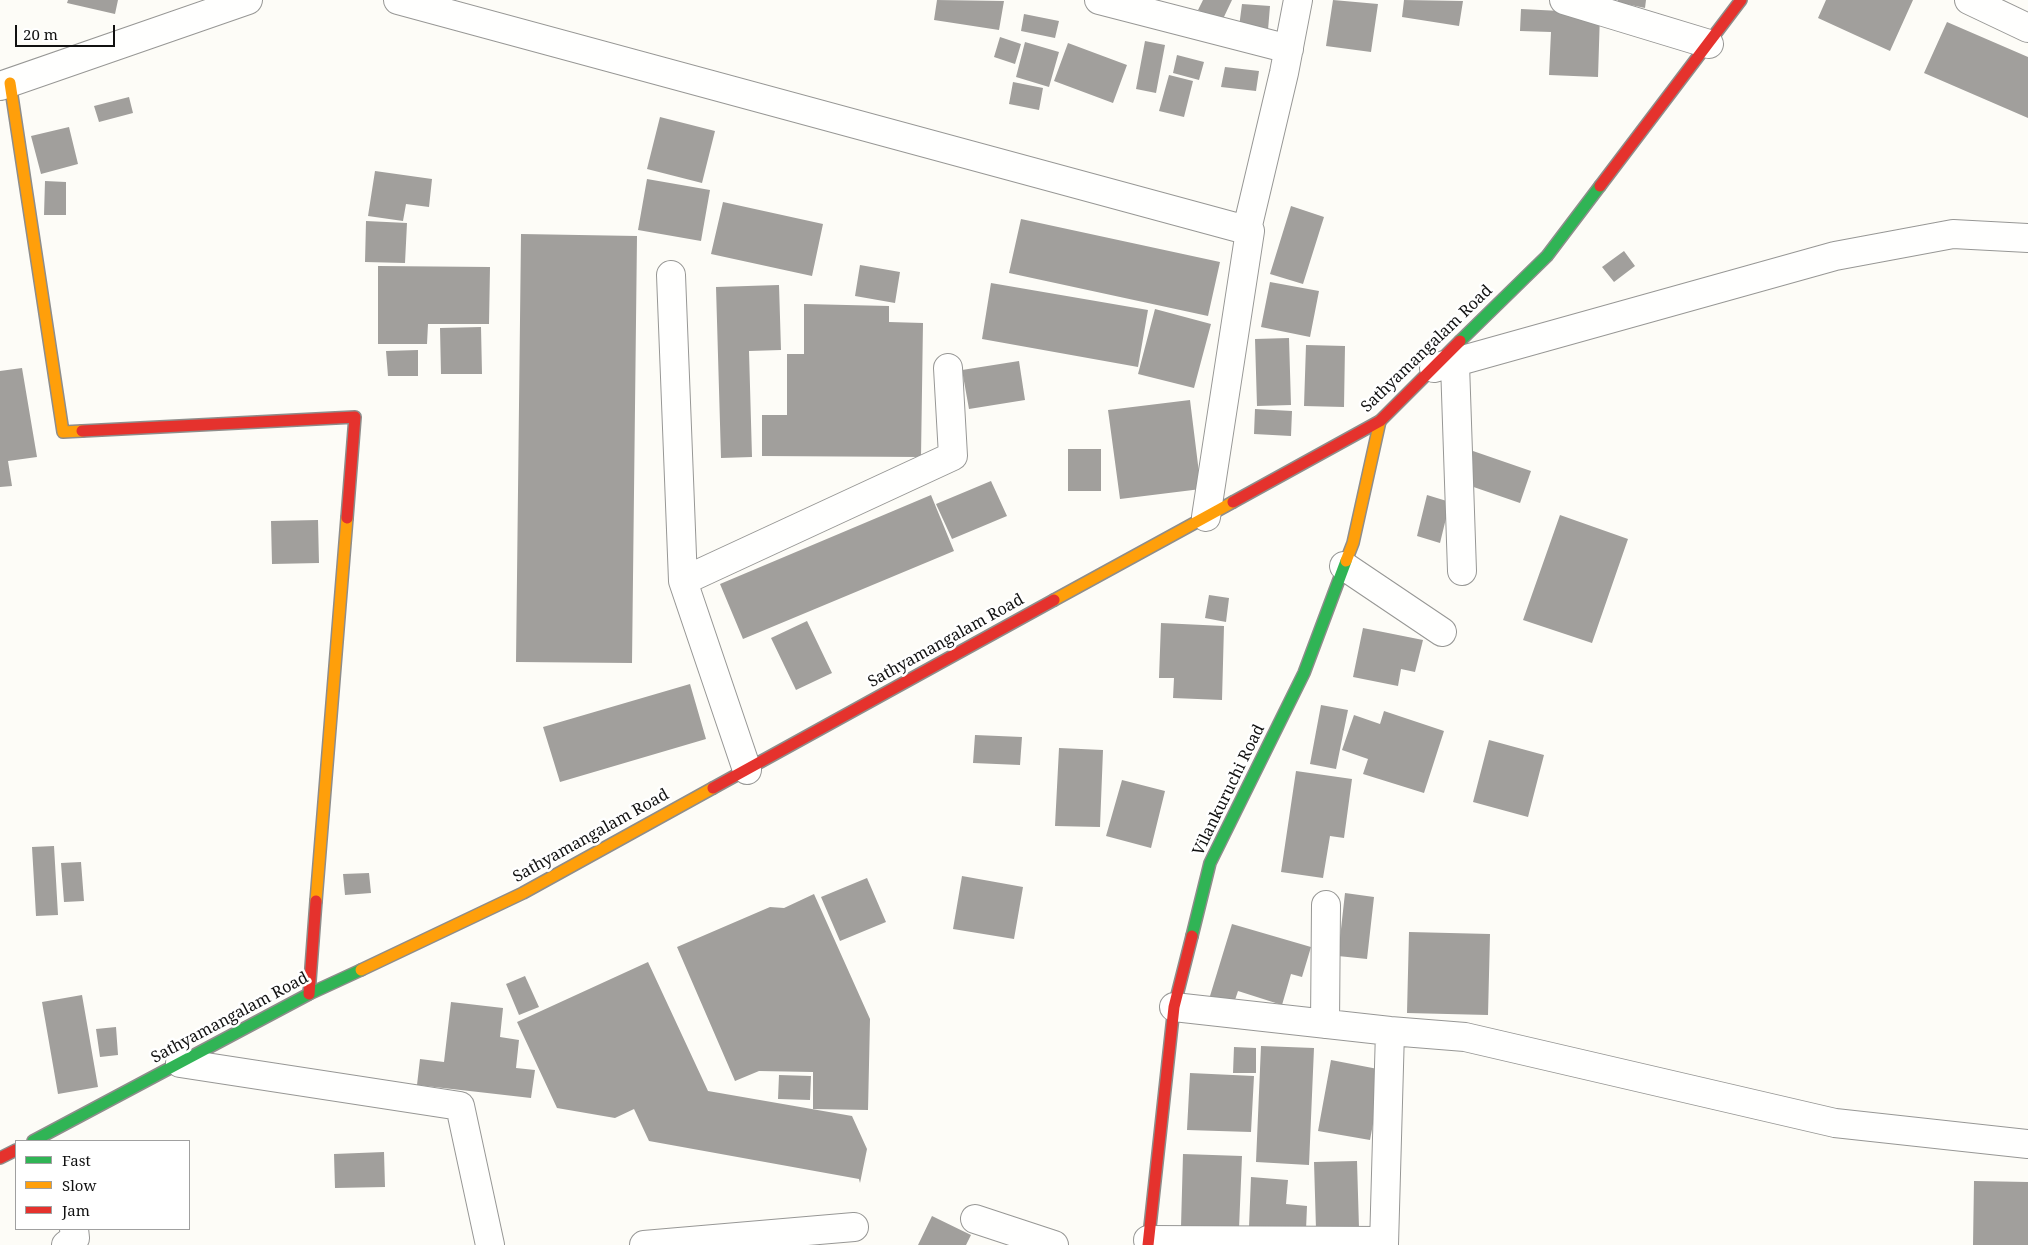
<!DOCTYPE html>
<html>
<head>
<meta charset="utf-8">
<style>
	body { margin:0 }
	#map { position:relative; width:2028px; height:1245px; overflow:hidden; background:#fdfcf7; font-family:"Noto Serif",serif }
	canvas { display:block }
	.legend { position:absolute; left:15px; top:1140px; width:175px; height:90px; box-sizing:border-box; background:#fff; border:1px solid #a0a0a0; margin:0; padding:6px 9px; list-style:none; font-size:15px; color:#111 }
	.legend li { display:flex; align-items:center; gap:10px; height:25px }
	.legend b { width:25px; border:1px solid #a0a0a0 }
	.scale { position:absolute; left:15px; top:25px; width:100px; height:22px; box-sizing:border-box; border:2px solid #111; border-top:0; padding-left:6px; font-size:15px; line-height:18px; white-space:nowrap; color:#111; -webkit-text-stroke:4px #fff; paint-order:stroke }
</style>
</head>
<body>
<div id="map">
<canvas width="2028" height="1245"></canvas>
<ul class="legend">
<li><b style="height:6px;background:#30b455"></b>Fast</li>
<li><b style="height:6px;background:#ff9f0a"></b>Slow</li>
<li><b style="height:6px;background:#e5322d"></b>Jam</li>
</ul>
<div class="scale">20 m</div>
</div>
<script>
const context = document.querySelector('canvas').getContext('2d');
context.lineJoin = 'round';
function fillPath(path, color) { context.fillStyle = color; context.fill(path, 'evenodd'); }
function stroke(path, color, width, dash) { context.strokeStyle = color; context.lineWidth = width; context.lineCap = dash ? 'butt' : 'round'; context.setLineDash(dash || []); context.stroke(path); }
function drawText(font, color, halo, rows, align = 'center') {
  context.font = font + ' "Noto Serif",serif'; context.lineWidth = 5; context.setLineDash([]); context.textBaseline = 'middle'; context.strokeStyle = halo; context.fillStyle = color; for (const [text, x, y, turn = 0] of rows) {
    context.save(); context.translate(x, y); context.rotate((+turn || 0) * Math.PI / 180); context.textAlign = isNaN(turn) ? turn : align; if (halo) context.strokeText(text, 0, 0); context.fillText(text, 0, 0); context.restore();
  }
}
const building = new Path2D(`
	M68,0H118L115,14L67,3Z
	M937,0L1004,1L999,30L934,20Z
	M1203,0H1232L1222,21L1198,10Z
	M1333,0L1378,4L1371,52L1326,46Z
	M1404,0L1463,1L1459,26L1402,17Z
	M1618,0H1646L1645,8L1617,2Z
	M1826,0H1913L1890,51L1818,18Z
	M1242,4L1270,6L1268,30L1239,27Z
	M1521,9L1600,13L1598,77L1549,75L1551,32L1520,31Z
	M1024,14L1059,21L1055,38L1021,31Z
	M1947,22L2028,57V118L1924,73Z
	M1000,37L1021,44L1015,64L994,57Z
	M1145,41L1165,45L1156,93L1136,89Z
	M1025,42L1059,52L1049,87L1016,77Z
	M1068,43L1127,65L1113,103L1054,81Z
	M1177,55L1204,62L1199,80L1173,73Z
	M1225,67L1259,71L1256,91L1221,87Z
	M1169,75L1193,81L1184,117L1159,111Z
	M1013,82L1043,88L1039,110L1009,104Z
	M129,97L133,113L99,122L94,106Z
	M660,117L715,131L702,183L647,169Z
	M69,127L78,164L41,174L31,136Z
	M375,171L432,179L429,207L406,204L403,221L368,216Z
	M647,179L710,190L701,241L638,230Z
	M45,181L66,182V215H44Z
	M723,202L823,224L812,276L711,254Z
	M1291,206L1324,217L1303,284L1270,274Z
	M1021,219L1220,262L1208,316L1009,273Z
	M366,221L407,223L405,263L365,262Z
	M521,234L637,236L632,663L516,662Z
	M1624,251L1635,266L1614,282L1602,267Z
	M860,265L900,272L895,303L855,296Z
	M378,266L490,267L489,324H428L427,344H378Z
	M1270,282L1319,291L1310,337L1261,327Z
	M991,283L1148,310L1138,367L982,339Z
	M779,285L781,350L749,351L752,457L721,458L716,287Z
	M804,304L889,306V322L923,323L921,457L762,456V415H787V354H804Z
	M1155,309L1211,324L1194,388L1138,374Z
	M481,327L482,374H441L440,328Z
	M1289,338L1291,405L1257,406L1255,339Z
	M1306,345L1345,346L1344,407L1304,406Z
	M418,350V376H388L386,351Z
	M1019,361L1025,400L969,409L962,370Z
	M22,368L37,457L8,461L12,486L0,487V371Z
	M1190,400L1201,489L1120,499L1108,410Z
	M1255,409L1292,411L1291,436L1254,434Z
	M1068,449H1101V491H1068Z
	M1473,451L1531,471L1520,503L1462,483Z
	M991,481L1007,516L952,539L936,504Z
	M931,495L954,551L743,639L720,584Z
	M1427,495L1450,502L1440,543L1417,536Z
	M1560,515L1628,539L1592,643L1523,620Z
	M318,520L319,563L272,564L271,521Z
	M1209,595L1229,598L1226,622L1205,618Z
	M807,621L832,673L796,690L771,638Z
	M1161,623L1224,626L1222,700L1173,698L1174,678H1159Z
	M1363,628L1423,640L1415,672L1401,669L1398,686L1353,677Z
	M690,684L706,739L560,782L543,727Z
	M1321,705L1348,710L1336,769L1310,764Z
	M1384,711L1444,731L1424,793L1363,774L1368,759L1342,750L1354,715L1380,724Z
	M975,735L1022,737L1020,765L973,763Z
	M1489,740L1544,755L1528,817L1473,802Z
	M1059,748L1103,750L1100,827L1055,826Z
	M1296,771L1352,779L1344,838L1330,836L1323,878L1281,872Z
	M1122,780L1165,791L1151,848L1106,836Z
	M54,846L58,915L36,916L32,847Z
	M81,862L84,901L64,902L61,863Z
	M369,873L371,893L345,895L343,874Z
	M962,876L1023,887L1014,939L953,929Z
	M867,878L886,922L840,941L821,897Z
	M1345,893L1374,897L1367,959L1338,956Z
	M814,894L870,1019L868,1110L813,1109V1072L759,1071L735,1081L677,947L770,907L784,908Z
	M1232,924L1311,947L1302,977L1291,974L1282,1005L1238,991L1234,1003L1210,996Z
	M1409,932L1490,934L1488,1015L1407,1013Z
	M648,962L708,1091L852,1116L867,1149L860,1183L859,1179L649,1141L634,1109L615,1118L557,1108L517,1022Z
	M525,976L539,1007L519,1015L506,984Z
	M82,995L98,1087L58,1094L42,1002Z
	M451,1002L503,1008L500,1037L519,1040L516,1068L535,1070L531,1098L417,1085L420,1059L444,1062Z
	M116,1027L118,1055L100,1057L96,1029Z
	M1261,1046L1314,1048L1309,1165L1256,1162Z
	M1234,1047L1256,1048V1073H1233Z
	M1331,1060L1383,1070L1370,1140L1318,1131Z
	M1190,1073L1254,1076L1251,1132L1187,1130Z
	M779,1075L811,1076L810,1100L778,1099Z
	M384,1152L385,1187L335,1188L334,1154Z
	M1183,1154L1242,1156L1239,1229L1181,1227Z
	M1357,1161L1359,1228L1316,1229L1314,1162Z
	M1251,1177L1288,1180L1286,1204L1307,1206L1306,1230L1249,1227Z
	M1974,1181L2028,1182V1245H1973Z
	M932,1216L971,1235L966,1245H918Z`);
const street = new Path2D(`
	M398,0L1250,231L1206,517
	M1099,0L1289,49
	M1564,0L1709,44
	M1969,0L2028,28
	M0,86L248,0
	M1250,231L1248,225L1284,73L1298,0
	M671,275L683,581L747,770
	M1455,364L1462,571
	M1434,368L1835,256L1953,234L2028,238
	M1344,566L1442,632
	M683,581L953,456L948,368
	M1174,1007L1390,1031L1465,1037L1835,1123L2028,1144
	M1325,1024L1326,905
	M180,1063L460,1106L490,1245
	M975,1219L1054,1245
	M1148,1240L1384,1241
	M66,1245L75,1238L74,1229
	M644,1245L854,1227
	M1384,1245L1390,1031`);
const fast = new Path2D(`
	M1460,341L1547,256L1600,186
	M1192,936L1210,863L1304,673L1346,561
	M33,1141L309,994L361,970`);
const slow = new Path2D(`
	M10,83L63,432L82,431
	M1346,561L1353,543L1380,421
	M1054,600L1233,502
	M316,901L347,518
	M361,970L523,893L713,788`);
const jam = new Path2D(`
	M1600,186L1741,0
	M82,431L355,417L347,518
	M1233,502L1380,421L1460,341
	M713,788L1054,600
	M309,994L316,901
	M0,1158L16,1150
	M1148,1245L1174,1007L1192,936`);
const streetNames = [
	["Sathyamangalam Road",1427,349,-44],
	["Sathyamangalam Road",946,641,-29],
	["Vilankuruchi Road",1229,790,-64],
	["Sathyamangalam Road",591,836,-29],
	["Sathyamangalam Road",230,1018,-28]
];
fillPath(building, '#a19f9c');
stroke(street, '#979795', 30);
stroke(fast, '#8e8d8b', 14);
stroke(slow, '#8e8d8b', 14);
stroke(jam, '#8e8d8b', 14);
stroke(street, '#fffffe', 28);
stroke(fast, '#30b455', 11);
stroke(slow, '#ff9f0a', 11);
stroke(jam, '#e5322d', 11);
drawText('16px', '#111', '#fff', streetNames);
</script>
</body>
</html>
